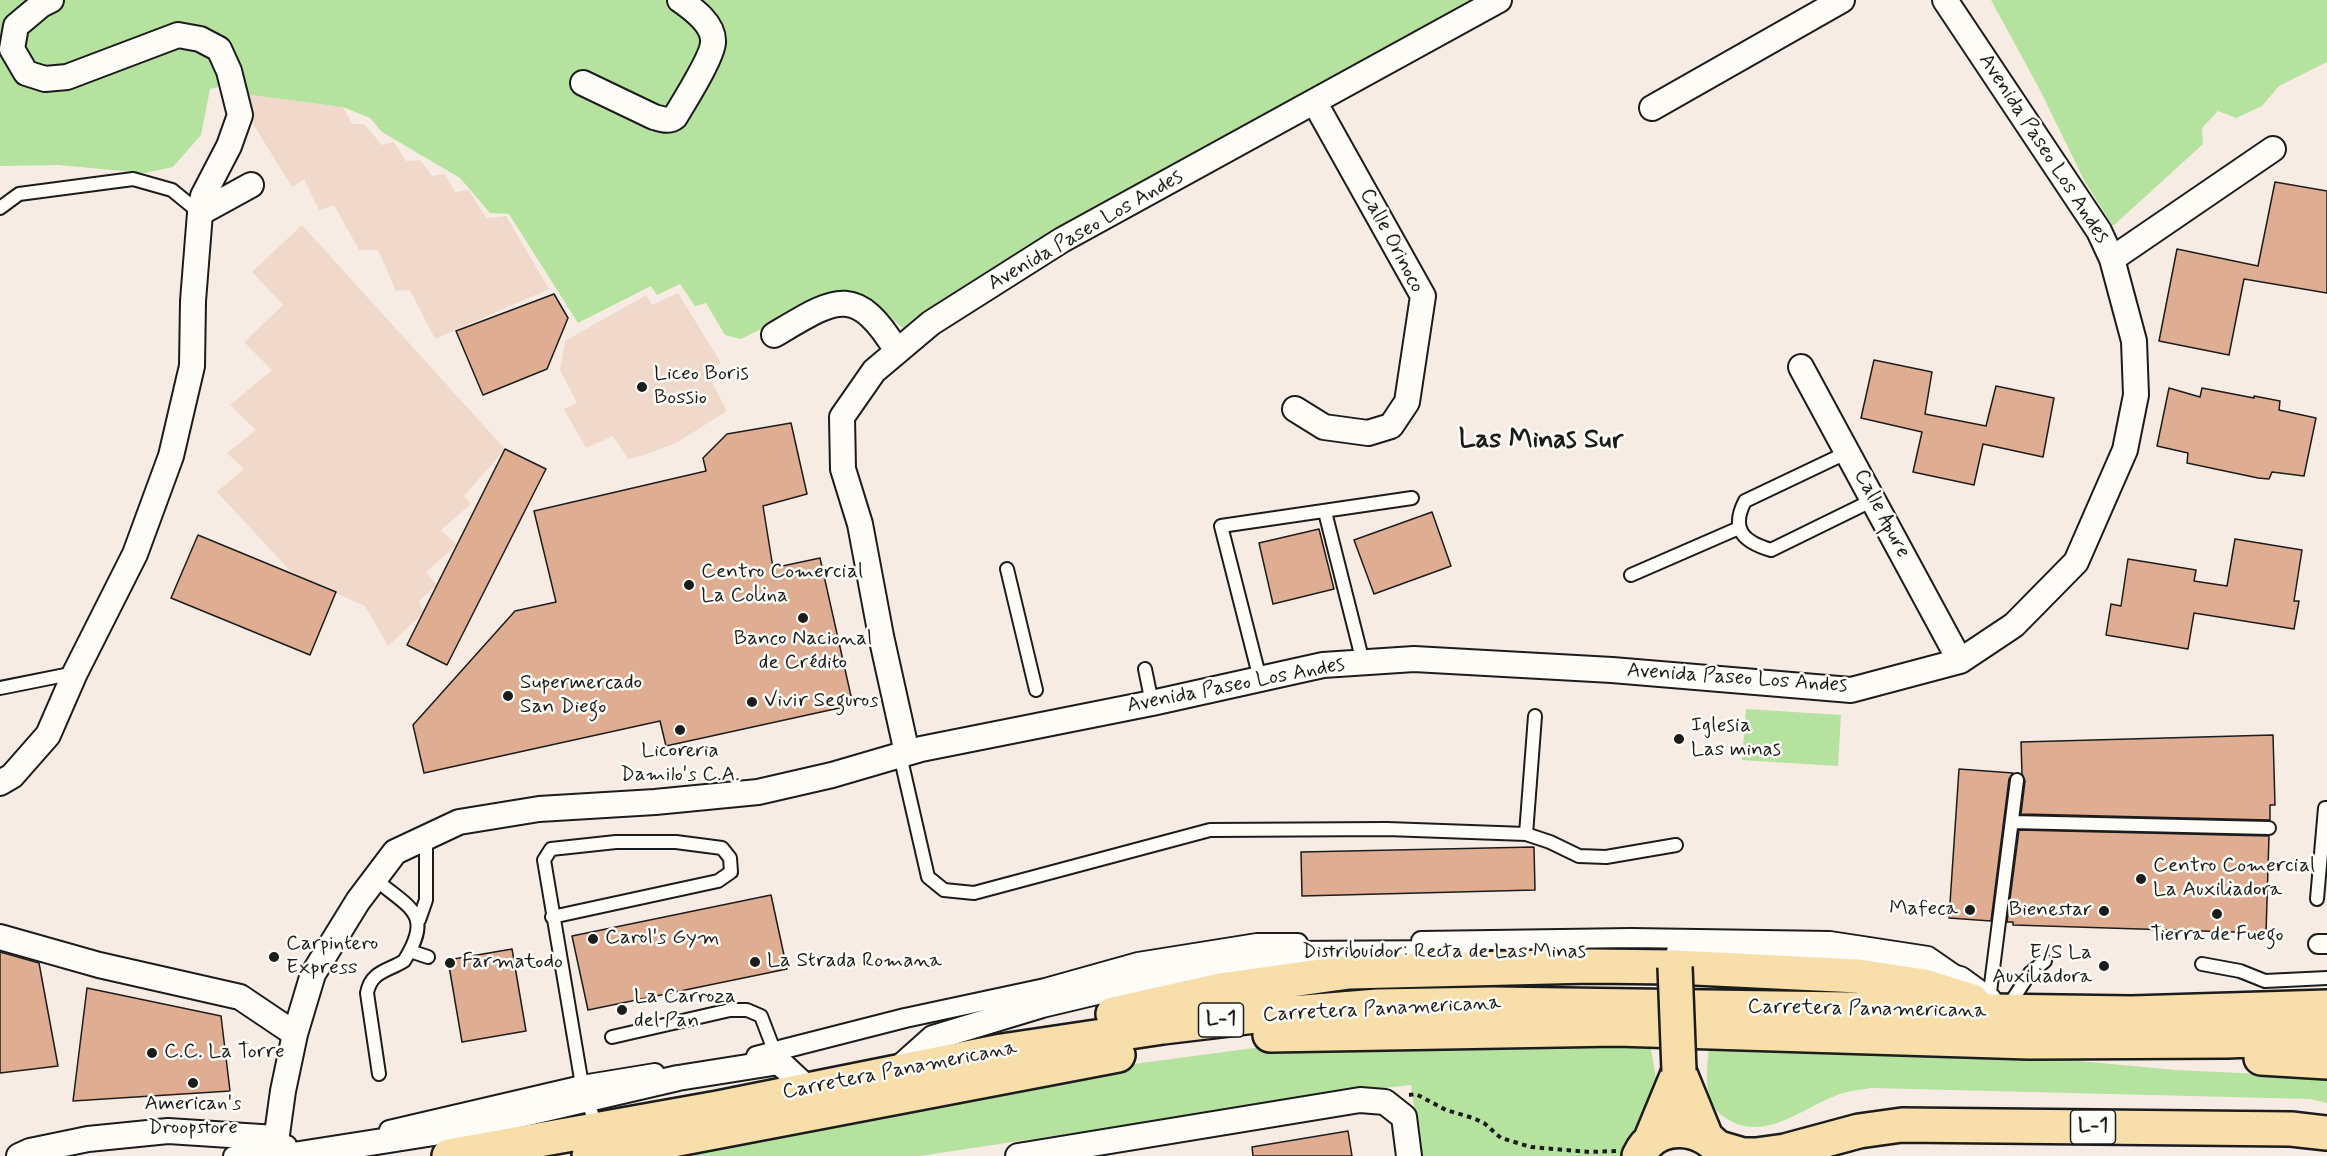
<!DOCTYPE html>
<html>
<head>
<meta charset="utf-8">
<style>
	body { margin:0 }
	canvas { display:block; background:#f7ece3 }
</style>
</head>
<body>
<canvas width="2327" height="1156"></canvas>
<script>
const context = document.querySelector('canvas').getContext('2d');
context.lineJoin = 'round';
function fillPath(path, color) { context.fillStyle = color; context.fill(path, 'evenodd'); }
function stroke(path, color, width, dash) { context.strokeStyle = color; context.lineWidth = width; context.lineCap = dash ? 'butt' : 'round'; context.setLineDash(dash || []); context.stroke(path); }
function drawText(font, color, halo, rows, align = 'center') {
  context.font = font + ' Mynerve,sans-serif'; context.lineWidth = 5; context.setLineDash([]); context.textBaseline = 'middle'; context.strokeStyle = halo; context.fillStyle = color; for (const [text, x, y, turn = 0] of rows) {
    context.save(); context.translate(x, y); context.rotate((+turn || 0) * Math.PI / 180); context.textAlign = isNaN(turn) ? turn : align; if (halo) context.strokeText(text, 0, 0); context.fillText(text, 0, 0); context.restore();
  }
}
const built = new Path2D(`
	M243,94L343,107L352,124H364L382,145L394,142L406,161L420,160L432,176L445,174L455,192L469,190L486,218L506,216L549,289L435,339L410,290L396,291L378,250H359L334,205L319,210L304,179L292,187L242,106Z
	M302,225L505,449L464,496L471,504L441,530L457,545L426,572L437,585L419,601L423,613L388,646L365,606L294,575L217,492L244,469L227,453L256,430L230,405L272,370L244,342L283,305L252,272Z
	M678,293L721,363L706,371L727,411L676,443L644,455L628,459L613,436L586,448L564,409L577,403L560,370L565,341L646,295L652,305Z`);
const green = new Path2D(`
	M0,0H1470L1331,83L923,311L903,328L874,304L774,335L759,330L741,339L725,335L706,303L695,306L680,284L657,295L651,286L578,323L509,214L490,213L460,178L382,132L370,118L343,107L243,94L236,83L210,89L201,135L173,167L145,173L58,165L0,166Z
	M1991,0H2327V62L2279,86L2262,106L2236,118L2218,111L2202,128L2203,144L2113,226L2085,182L2040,90Z
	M1746,709L1841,715L1838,766L1742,760Z
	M1544,1043L1651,1049L1659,1097L1625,1156H1421L1411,1085L1330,1094L920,1156H652L1118,1066L1284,1044Z
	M1709,1045L2037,1057L2175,1070L2327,1077V1103L2310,1099L1871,1088C1859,1090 1846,1091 1835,1096C1801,1109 1766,1141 1729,1120C1721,1116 1714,1109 1711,1100C1704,1084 1708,1062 1709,1045Z`);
const building = new Path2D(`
	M2275,182L2327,191V293L2244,279L2229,355L2159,341L2177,249L2258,266Z
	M554,294L568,318L547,369L483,395L456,331Z
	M1874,360L1932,372L1925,414L1986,426L1996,386L2054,398L2043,457L1983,444L1974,485L1913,472L1922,432L1861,418Z
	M2169,388L2200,397L2202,388L2254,398V396L2280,401L2279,410L2316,418L2304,476L2272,472L2269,479L2258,478L2187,463L2188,453L2157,446Z
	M791,423L807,494L763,506L773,568L820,558L853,705L666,746L660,721L424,773L413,725L515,611L556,602L534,511L706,471L703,458L727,434Z
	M505,449L546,469L447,665L407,645Z
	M1432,512L1451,566L1374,594L1354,540Z
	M1319,529L1334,589L1273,604L1259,543Z
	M198,535L336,592L310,655L171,598Z
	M2235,539L2302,550L2294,601H2299L2294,629L2194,613L2188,649L2106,635L2111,604L2121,606L2128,559L2196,570L2194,581L2227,586Z
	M2273,735L2275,805H2270V820L2021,814L2025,781L2022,774L2021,742Z
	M1959,769L2013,773L2009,779L1991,921L1949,918Z
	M2019,830L2269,836L2266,933L2013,925V922H2007Z
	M1534,847L1535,890L1302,896L1301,852Z
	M771,895L787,969L588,1010L572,936Z
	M512,949L526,1031L462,1042L448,960Z
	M0,952L39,963L58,1066L0,1073Z
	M87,988L221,1016L230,1091L73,1101Z
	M1348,1131L1352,1156H1253L1252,1147Z`);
const path = new Path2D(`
	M1409,1095L1416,1094L1446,1110L1473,1118L1484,1123L1501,1138L1531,1147L1589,1152L1616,1151`);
const service = new Path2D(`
	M0,208L19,194L133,179L172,190L200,213
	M1848,452L1745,501C1730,530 1744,542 1771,550L1873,500
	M1325,512L1363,662
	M1007,569L1036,690
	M1631,575L1739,528
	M1145,669L1152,703
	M1260,679L1221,526L1412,498
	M0,688L75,673
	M900,755L928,877L944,890L974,893L1210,830L1387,829L1526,834L1550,842L1579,856L1606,857L1676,845
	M2012,822L2269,828
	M1526,834L1535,716
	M375,879C410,909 434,913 404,961C388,971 371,971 367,993L379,1074
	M2317,899L2325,808H2327
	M552,917L718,881L731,872L730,858L722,848L676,842H616L551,849L544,860L582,1085L597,1128
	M419,920L426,900V837
	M410,951L428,957
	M2202,964L2240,971L2265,981L2327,978
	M1989,1000L2017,780
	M2007,1008L2030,973L2045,961
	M612,1037L730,1010H747L761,1016L777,1058`);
const pedestrian = new Path2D(`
	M1421,941L1631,938L1830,941L1928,956L1954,974
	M2318,944H2327
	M756,1056L905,1018L1045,988L1138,962L1257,943H1298
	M389,1130L582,1085L655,1073
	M233,1156L287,1145`);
const minor = new Path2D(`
	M51,0L41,5L16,26L12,49L26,73L45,79L67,77L178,35L200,39L219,49L229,71L240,115L229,146L203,196L200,213
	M583,83L654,117C662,119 669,122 675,117C684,102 713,56 713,42C714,24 693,9 680,0
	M1652,108L1842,0
	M2112,259L2273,149
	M774,335C835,299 855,282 897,351
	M1801,367L1960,661
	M1295,409L1324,427L1368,433L1391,426L1407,402L1423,296L1315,103
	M907,753L881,636L860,524L843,469L842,417L874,371L931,323L1062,240L1499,0
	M0,783L12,776L48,735L75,673L135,554L171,456L192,366L193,301L200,213L251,185
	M0,937L99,965L240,997L295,1034L283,1091L274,1156
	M1679,952H1803L1870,957L1960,979L1989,1000
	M295,1034L313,974L358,901L395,852L459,822L539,809L655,802L758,792L832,775L921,749L1152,703L1323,665L1414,659L1612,670L1851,690L1960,661L2014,625L2076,562L2125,450L2136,395L2134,341L2112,259L2099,231L1945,0
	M895,1072L933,1038L1042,1005L1215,964L1284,954L1461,953
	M19,1156L30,1151L88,1139L168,1131L276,1138
	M287,1156L459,1129L678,1078L779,1062L808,1089
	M1018,1156L1360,1100L1385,1102L1404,1117L1409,1156`);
const primary = new Path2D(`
	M1113,1014L1220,990L1349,972L1590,966L1675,967L1858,976L1924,986L1972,1001
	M1270,1035L1617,1029L2029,1042L2227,1041L2327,1037
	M2261,1058L2327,1062
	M1679,1071L1706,1137
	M1650,1141L1679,1071
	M1719,1148L1743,1155H1756L1785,1151L1859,1131L1902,1125L2291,1129L2327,1133
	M449,1156L718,1108L1002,1051L1163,1027L1255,1016L1378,1006L1492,1004L2132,1013L2327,1007
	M589,1156L1118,1055
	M1639,1156C1655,1120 1706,1124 1723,1156`);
const primaryBridge = new Path2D(`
	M1675,967L1679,1071`);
const markers = [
	[642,387,6,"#1c1c1c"],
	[689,585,6,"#1c1c1c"],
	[803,618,6,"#1c1c1c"],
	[508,696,6,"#1c1c1c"],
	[752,702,6,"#1c1c1c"],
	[680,730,6,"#1c1c1c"],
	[1679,739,6,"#1c1c1c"],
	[2141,879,6,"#1c1c1c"],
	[1970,910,6,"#1c1c1c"],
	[2104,911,6,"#1c1c1c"],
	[2217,914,6,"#1c1c1c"],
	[593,939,6,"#1c1c1c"],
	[274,957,6,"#1c1c1c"],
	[755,962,6,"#1c1c1c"],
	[450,963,6,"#1c1c1c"],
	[2104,966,6,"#1c1c1c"],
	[622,1010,6,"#1c1c1c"],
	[152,1053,6,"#1c1c1c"],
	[193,1083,6,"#1c1c1c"]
];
const shields = [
	[1221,1020,45],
	[2093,1127,45]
];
const shieldNames = [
	["L-1",1221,1020],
	["L-1",2093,1127]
];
const streetNames = [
	["Avenida Paseo Los Andes",2043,149,57],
	["Avenida Paseo Los Andes",1086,231,-30],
	["Calle Orinoco",1391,241,62],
	["Calle Apure",1881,514,62],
	["Avenida Paseo Los Andes",1737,679,4],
	["Avenida Paseo Los Andes",1236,686,-11],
	["Distribuidor: Recta de Las Minas",1444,953],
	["Carretera Panamericana",1382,1010,-3],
	["Carretera Panamericana",1867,1010,1],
	["Carretera Panamericana",900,1071,-11]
];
const poiNames = [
	["Liceo Boris",654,375],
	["Bossio",654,399],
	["Centro Comercial",701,573],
	["La Colina",701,597],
	["Banco Nacional",803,640,"center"],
	["de Crédito",803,664,"center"],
	["Supermercado",520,684],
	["San Diego",520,708],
	["Vivir Seguros",764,702],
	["Iglesia",1691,727],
	["Las minas",1691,751],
	["Licoreria",680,752,"center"],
	["Damilo's C.A.",680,776,"center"],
	["Centro Comercial",2153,867],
	["La Auxiliadora",2153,891],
	["Mafeca",1958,910,"right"],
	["Bienestar",2092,911,"right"],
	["Tierra de Fuego",2217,936,"center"],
	["Carol's Gym",605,939],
	["Carpintero",286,945],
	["Express",286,969],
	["E/S La",2092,954,"right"],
	["Auxiliadora",2092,978,"right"],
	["La Strada Romana",767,962],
	["Farmatodo",462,963],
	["La Carroza",634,998],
	["del Pan",634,1022],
	["C.C. La Torre",164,1053],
	["American's",193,1105,"center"],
	["Droopstore",193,1129,"center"]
];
const districtNames = [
	["Las Minas Sur",1541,441]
];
fillPath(built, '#f0d9cb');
fillPath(green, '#b6e29f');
fillPath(building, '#dfad92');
stroke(building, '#1c1c1c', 1.5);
stroke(service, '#1c1c1c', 16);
stroke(pedestrian, '#1c1c1c', 22);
stroke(minor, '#1c1c1c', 28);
stroke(primary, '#1c1c1c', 38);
stroke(path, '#1c1c1c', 4, [4.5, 4.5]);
stroke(service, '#fdfcf7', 12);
stroke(pedestrian, '#fdfcf7', 18);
stroke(minor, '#fdfcf7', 24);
stroke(primary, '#f8deab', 33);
stroke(primaryBridge, '#1c1c1c', 38, []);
stroke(primaryBridge, '#f8deab', 33);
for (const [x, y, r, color] of markers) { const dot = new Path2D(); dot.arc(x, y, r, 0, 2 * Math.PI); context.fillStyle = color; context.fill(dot); stroke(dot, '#fdfcf7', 2); }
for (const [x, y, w] of shields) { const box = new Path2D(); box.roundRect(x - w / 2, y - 17, w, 34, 4.5); context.fillStyle = '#fdfcf7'; context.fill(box); stroke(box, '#1c1c1c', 1.5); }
drawText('bold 20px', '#1c1c1c', null, shieldNames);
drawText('21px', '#1c1c1c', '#fdfcf7', streetNames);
drawText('21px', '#1c1c1c', '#fdfcf7', poiNames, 'left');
drawText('bold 27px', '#1c1c1c', '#fdfcf7', districtNames);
</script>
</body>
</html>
